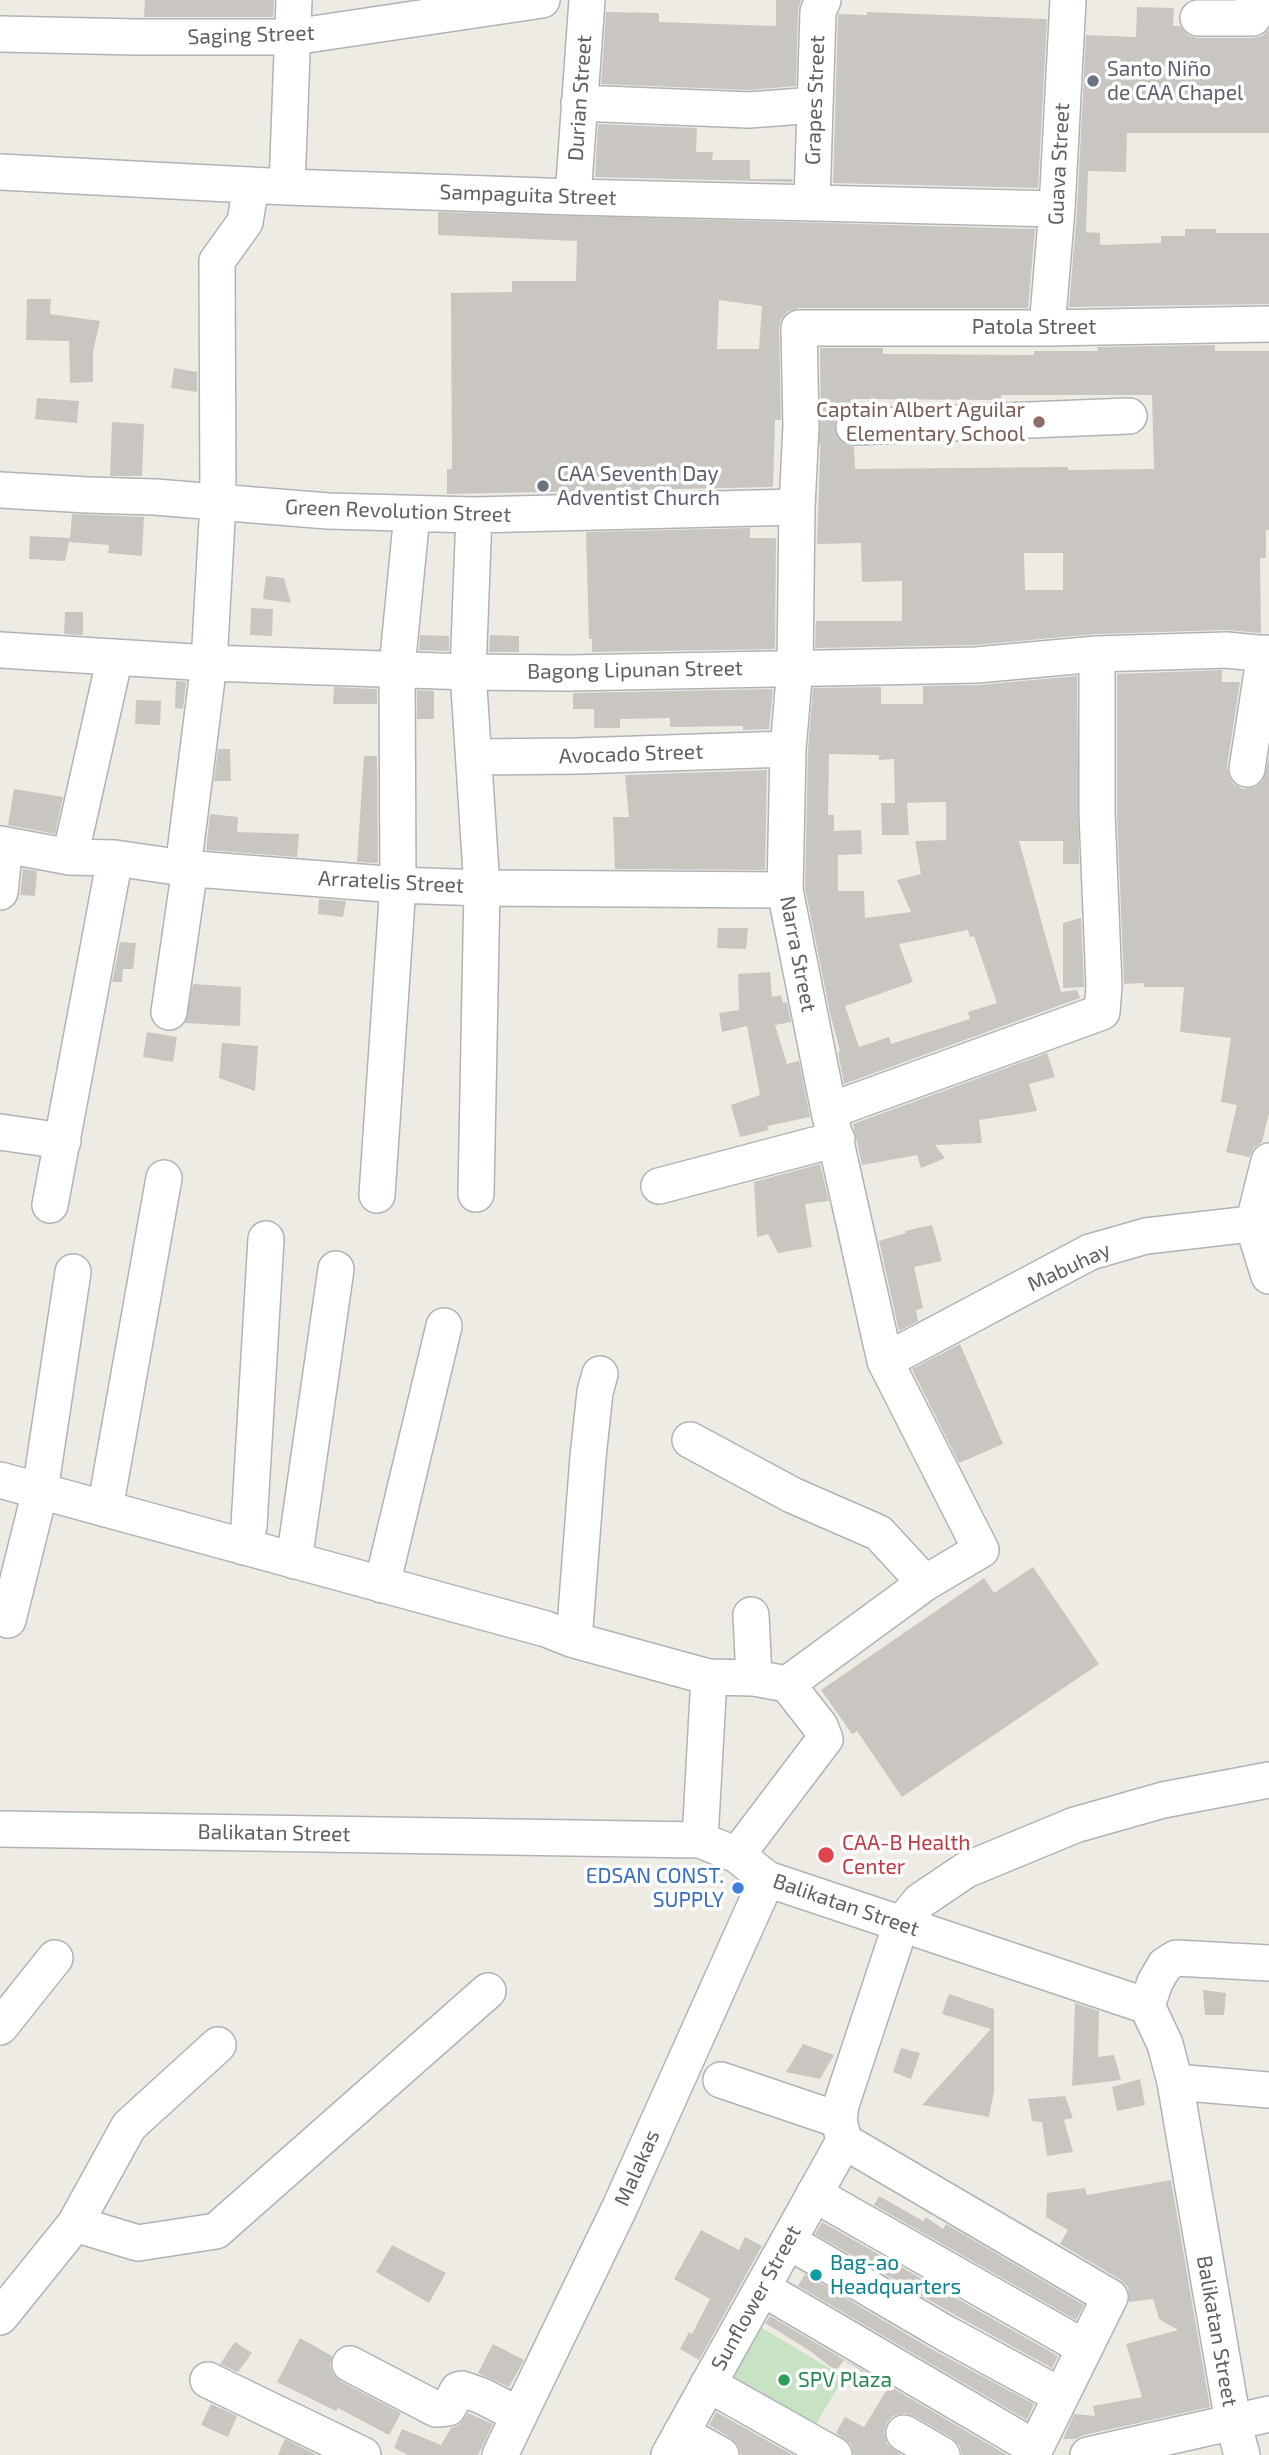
<!DOCTYPE html>
<meta charset="utf-8">
<style>
body{margin:0}
canvas{display:block;background:#eeebe5}
</style>
<canvas width="1269" height="2455"></canvas>
<script>
const context = document.querySelector('canvas').getContext('2d');
context.lineJoin = 'round';
function paint(path, color) {
  context.fillStyle = color;
  context.fill(path, 'evenodd');
}
function toPath(rows) {
  const path = new Path2D();
  for (const r of rows) {
    path.moveTo(r[0], r[1]);
    for (let i = 2; i < r.length; i += 2) path.lineTo(r[i], r[i + 1]);
  }
  return path;
}
function trace(path, color, width, dash) {
  context.strokeStyle = color;
  context.lineWidth = width;
  context.lineCap = dash ? 'butt' : 'round';
  context.setLineDash(dash || []);
  context.stroke(path);
}
function label(font, color, halo, rows, align = 'center') {
  context.font = font + ' "Exo 2",sans-serif';
  context.lineWidth = 7;
  context.setLineDash([]);
  context.textBaseline = 'middle';
  context.strokeStyle = halo;
  context.fillStyle = color;
  for (const [text, x, y, turn = 0] of rows) {
    context.save();
    context.translate(x, y);
    context.rotate((+turn || 0) * Math.PI / 180);
    context.textAlign = isNaN(turn) ? turn : align;
    if (halo) context.strokeText(text, 0, 0);
    context.fillText(text, 0, 0);
    context.restore();
  }
}
const green = toPath([
 [759,2326,844,2377,810,2434,724,2382]
]);
const building = toPath([
 [145,0,274,0,273,17,144,17],
 [776,0,801,0,798,11,796,86,749,90,601,84,606,12,659,13,659,22,776,26],
 [1137,7,1174,8,1173,26,1180,26,1187,35,1197,38,1253,38,1262,36,1269,30,1269,133,1127,133,1126,172,1088,171,1086,232,1100,233,1100,245,1161,243,1161,236,1185,236,1185,229,1216,229,1216,233,1269,233,1269,304,1069,307,1077,211,1086,35,1136,37],
 [867,12,1047,19,1038,188,833,183,838,16,839,14,867,15],
 [598,124,697,128,696,152,713,152,712,160,750,160,750,179,793,179,792,182,595,177],
 [438,212,1035,229,1028,308,799,308,788,311,781,319,779,328,781,420,775,420,773,487,447,494,447,469,452,469,451,293,512,292,512,281,576,281,577,241,438,235],
 [719,300,762,306,759,349,717,349],
 [27,299,51,299,50,314,100,321,93,352,93,382,70,383,69,341,26,340],
 [1215,345,1215,351,1269,351,1269,530,1266,530,1266,558,1260,558,1261,633,1225,630,1096,634,975,645,815,648,816,621,902,621,902,581,862,582,861,543,817,544,821,427,820,348,883,348,883,354,1034,355,1034,351,1098,351,1097,347],
 [1001,395,1152,395,1154,469,1068,470,1068,467,855,469,854,447,844,444,837,437,834,428,837,417,844,410,853,407,853,399,1001,400],
 [1024,553,1063,553,1063,590,1025,590],
 [174,368,197,372,197,392,171,388],
 [37,398,79,401,77,423,35,419],
 [112,422,144,424,142,476,110,476],
 [72,514,144,517,142,556,108,553,109,545,69,542,65,561,29,559,30,536,70,538],
 [750,528,750,538,776,538,775,649,592,652,592,639,589,639,586,532],
 [266,576,284,578,291,603,263,599],
 [251,608,273,609,272,636,250,635],
 [65,612,83,612,83,635,64,634],
 [420,635,449,636,449,651,419,650],
 [490,635,519,636,519,652,489,652],
 [1222,670,1222,682,1240,682,1227,766,1229,777,1234,784,1243,789,1255,787,1263,781,1269,758,1269,1113,1262,1142,1254,1148,1249,1157,1226,1152,1237,1105,1221,1102,1231,1038,1180,1032,1184,987,1144,987,1144,983,1124,984,1117,813,1117,674],
 [1077,676,1079,864,1063,864,1063,841,1019,841,1061,992,1077,990,1080,998,844,1084,838,1052,840,1051,830,1013,805,888,808,750,813,688,881,687,881,704,923,704,923,686,978,685],
 [829,754,879,755,879,760,894,759,895,803,946,802,946,840,915,841,921,874,897,880,911,912,865,918,864,891,838,891,838,855,862,854,861,830,834,831,834,815,828,815],
 [968,930,970,937,974,936,997,1003,968,1012,970,1019,891,1044,889,1037,859,1047,845,1006,913,982,899,944],
 [176,681,186,682,183,709,175,708],
 [334,687,377,689,377,704,333,704],
 [773,689,769,729,743,730,743,726,670,727,670,718,620,719,620,728,594,728,594,709,573,709,573,693],
 [417,690,434,691,434,719,417,719],
 [136,700,161,701,160,725,135,724],
 [218,749,230,749,231,781,214,781],
 [364,756,377,756,378,863,357,862],
 [767,770,765,870,615,869,613,817,629,817,625,775],
 [14,789,63,797,55,834,8,825],
 [881,803,907,803,909,835,882,835],
 [210,814,238,817,237,832,299,834,297,857,206,850],
 [23,869,37,871,35,896,20,895],
 [319,899,346,901,343,917,318,914],
 [1081,918,1084,987,1063,988,1063,923],
 [718,928,748,928,746,949,717,948],
 [120,942,136,943,133,969,123,969,122,982,112,982],
 [770,972,772,997,781,995,783,1003,787,1002,791,1022,775,1025,787,1064,799,1061,810,1117,767,1126,769,1130,740,1137,731,1105,760,1095,747,1026,722,1032,719,1013,739,1010,738,974],
 [193,984,241,987,240,1026,185,1023],
 [147,1032,177,1037,173,1062,143,1057],
 [222,1043,258,1046,255,1091,219,1078],
 [1047,1053,1055,1077,1029,1084,1037,1111,979,1120,982,1143,935,1145,945,1158,921,1168,917,1155,862,1165,853,1124],
 [820,1164,829,1201,805,1204,812,1247,778,1253,768,1234,757,1237,754,1182],
 [932,1225,942,1261,914,1267,923,1308,916,1310,918,1321,899,1331,879,1241,906,1233,905,1231],
 [960,1344,1003,1444,959,1463,912,1369],
 [1033,1567,1099,1664,902,1797,857,1731,852,1734,821,1690,984,1578,994,1593],
 [1203,1990,1226,1993,1224,2015,1205,2015],
 [949,1994,994,2009,994,2091,989,2117,922,2105,991,2029,942,2014],
 [1075,2003,1099,2011,1098,2057,1114,2055,1121,2080,1072,2086],
 [803,2044,834,2055,820,2079,786,2072],
 [901,2048,920,2053,911,2079,893,2072],
 [1140,2079,1145,2105,1117,2111,1112,2087],
 [1065,2096,1073,2118,1064,2120,1073,2152,1047,2156,1042,2122,1032,2121,1028,2099],
 [1171,2180,1210,2407,1084,2435,1076,2439,1063,2439,1074,2414,1095,2416,1093,2406,1142,2397,1126,2344,1178,2330,1159,2319,1153,2299,1129,2302,1128,2287,1121,2280,1060,2244,1068,2230,1046,2217,1047,2193,1085,2188,1087,2195],
 [879,2196,923,2221,926,2217,943,2229,946,2224,1084,2305,1076,2320,874,2205],
 [822,2222,1058,2356,1052,2368,955,2315,815,2234],
 [701,2230,739,2250,745,2237,762,2246,699,2360,680,2349,689,2332,692,2334,710,2299,674,2279],
 [392,2245,446,2273,429,2303,376,2272],
 [805,2274,935,2351,1034,2404,1027,2420,798,2286],
 [770,2316,1007,2455,962,2455,960,2446,952,2438,914,2416,905,2413,893,2416,887,2422,884,2432,887,2444,902,2455,854,2455,851,2444,836,2433,845,2417,864,2427,888,2388,844,2360,836,2371,810,2351,765,2323],
 [300,2338,332,2356,330,2366,333,2374,340,2381,401,2413,389,2435,338,2408,336,2411,277,2382],
 [235,2342,252,2353,238,2372,220,2364],
 [493,2344,524,2360,509,2387,478,2373],
 [211,2404,237,2416,228,2437,201,2425],
 [716,2412,793,2455,741,2455,738,2445,731,2438,709,2425],
 [468,2413,493,2424,478,2455,408,2455,394,2448,402,2429,441,2445,451,2428,459,2425],
 [285,2439,317,2455,278,2455]
]);
const minorTunnel = toPath([
 [813,427,854,427]
]);
const minor = toPath([
 [1198,18,1253,18,1253,0],
 [0,34,136,37,293,37,542,0],
 [579,103,749,110,815,105],
 [0,172,287,187,573,197,1057,209],
 [287,187,294,0],
 [573,197,587,0],
 [812,201,818,12,823,0],
 [1047,328,1057,209,1068,0],
 [854,427,1129,416],
 [0,490,88,495,155,497,328,511,474,515,797,507],
 [474,515,468,672,482,888,476,1194],
 [0,650,209,663,468,672,568,673,976,665,1097,654,1226,650,1269,654],
 [474,757,577,756,788,749],
 [1247,769,1265,653],
 [0,844,70,857,115,858,183,868,398,885,482,888,785,890],
 [70,857,115,657],
 [183,868,209,663,218,503,217,261,245,222,251,185],
 [0,892,5,845],
 [169,1012,190,868],
 [829,1111,1102,1012,1104,986,1097,813,1097,654],
 [0,1132,63,1141],
 [1269,1161,1253,1225,1269,1276],
 [659,1186,837,1139],
 [377,1195,398,885,397,668,412,514],
 [50,1205,115,858],
 [885,1361,1090,1252,1146,1236,1269,1222],
 [690,1440,792,1495,879,1533,925,1583],
 [0,1480,546,1629,574,1640,694,1673,709,1677,754,1678,787,1684,820,1726,825,1739,737,1855],
 [105,1509,164,1178],
 [244,1547,249,1526,266,1239],
 [294,1561,336,1269],
 [382,1585,444,1326],
 [751,1615,754,1678],
 [8,1620,40,1491,73,1272],
 [574,1640,588,1457,595,1392,600,1374],
 [787,1684,925,1583,981,1550,885,1361,829,1111,785,890,788,749,795,667,797,507,801,426,799,328,1047,328,1269,324],
 [0,1829,700,1840,737,1855,767,1879,1147,2006,1165,2044,1175,2082,1233,2422,1242,2455],
 [700,1840,709,1677],
 [1147,2006,1155,1982,1165,1965,1176,1958,1269,1963],
 [0,2027,55,1958],
 [721,2080,839,2120],
 [1175,2082,1269,2090],
 [814,2194,1085,2348],
 [75,2224,138,2243,216,2231,488,1991],
 [788,2241,945,2333,1061,2396],
 [762,2288,1035,2448],
 [0,2317,75,2224,129,2126,218,2045],
 [350,2364,436,2409,448,2408,458,2390,462,2389,482,2396,519,2415],
 [208,2380,363,2455],
 [708,2384,834,2455],
 [681,2433,721,2455],
 [904,2433,942,2455],
 [500,2455,620,2207,767,1879],
 [669,2455,844,2141],
 [1032,2455,1110,2297,844,2141,839,2120,841,2105,901,1924,920,1901,966,1870,1075,1825,1163,1800,1269,1780],
 [1088,2455,1269,2414]
]);
const markers = [
 [1093,81,7,"#6b7280"],
 [1039,422,7,"#8d6e63"],
 [543,486,7,"#6b7280"],
 [826,1855,9,"#e0444e"],
 [738,1888,7,"#3f7fe0"],
 [816,2275,7,"#0f9aa8"],
 [784,2380,7,"#2e9e5b"]
];
const streetNames = [
 ["Saging Street",251,35,-2],
 ["Durian Street",580,98,-86],
 ["Grapes Street",815,100,-88],
 ["Guava Street",1059,164,-87],
 ["Sampaguita Street",528,195,2],
 ["Patola Street",1034,327],
 ["Green Revolution Street",398,511,2],
 ["Bagong Lipunan Street",635,670,-1],
 ["Avocado Street",631,754,-2],
 ["Arratelis Street",391,882,3],
 ["Narra Street",798,954,79],
 ["Mabuhay",1069,1267,-25],
 ["Balikatan Street",274,1833,1],
 ["Balikatan Street",846,1905,19],
 ["Malakas",637,2168,-66],
 ["Sunflower Street",756,2298,-61],
 ["Balikatan Street",1217,2331,80]
];
const worshipNames = [
 ["Santo Niño",1107,69],
 ["de CAA Chapel",1107,93],
 ["CAA Seventh Day",557,474],
 ["Adventist Church",557,498]
];
const educationNames = [
 ["Captain Albert Aguilar",1025,410],
 ["Elementary School",1025,434]
];
const healthNames = [
 ["CAA-B Health",842,1843],
 ["Center",842,1867]
];
const shopNames = [
 ["EDSAN CONST.",724,1876],
 ["SUPPLY",724,1900]
];
const cultureNames = [
 ["Bag-ao",830,2263],
 ["Headquarters",830,2287]
];
const leisureNames = [
 ["SPV Plaza",798,2380]
];
paint(green, '#c7e3c4');
paint(building, '#c9c6c1');
trace(minorTunnel, '#cac8c5', 35, [35, 18]);
trace(minor, '#b0b3b6', 38);
trace(minor, '#fff', 35);
for (const [x, y, r, color] of markers) {
  const dot = new Path2D();
  dot.arc(x, y, r, 0, 2 * Math.PI);
  context.fillStyle = color;
  context.fill(dot);
  trace(dot, '#fff', 2.5);
}
label('21px', '#5d6164', '#fff', streetNames);
label('21px', '#5b616d', '#fff', worshipNames, 'left');
label('21px', '#785e54', '#fff', educationNames, 'right');
label('21px', '#be3a42', '#fff', healthNames, 'left');
label('21px', '#366cbe', '#fff', shopNames, 'right');
label('21px', '#0d838f', '#fff', cultureNames, 'left');
label('21px', '#27864d', '#fff', leisureNames, 'left');
</script>
